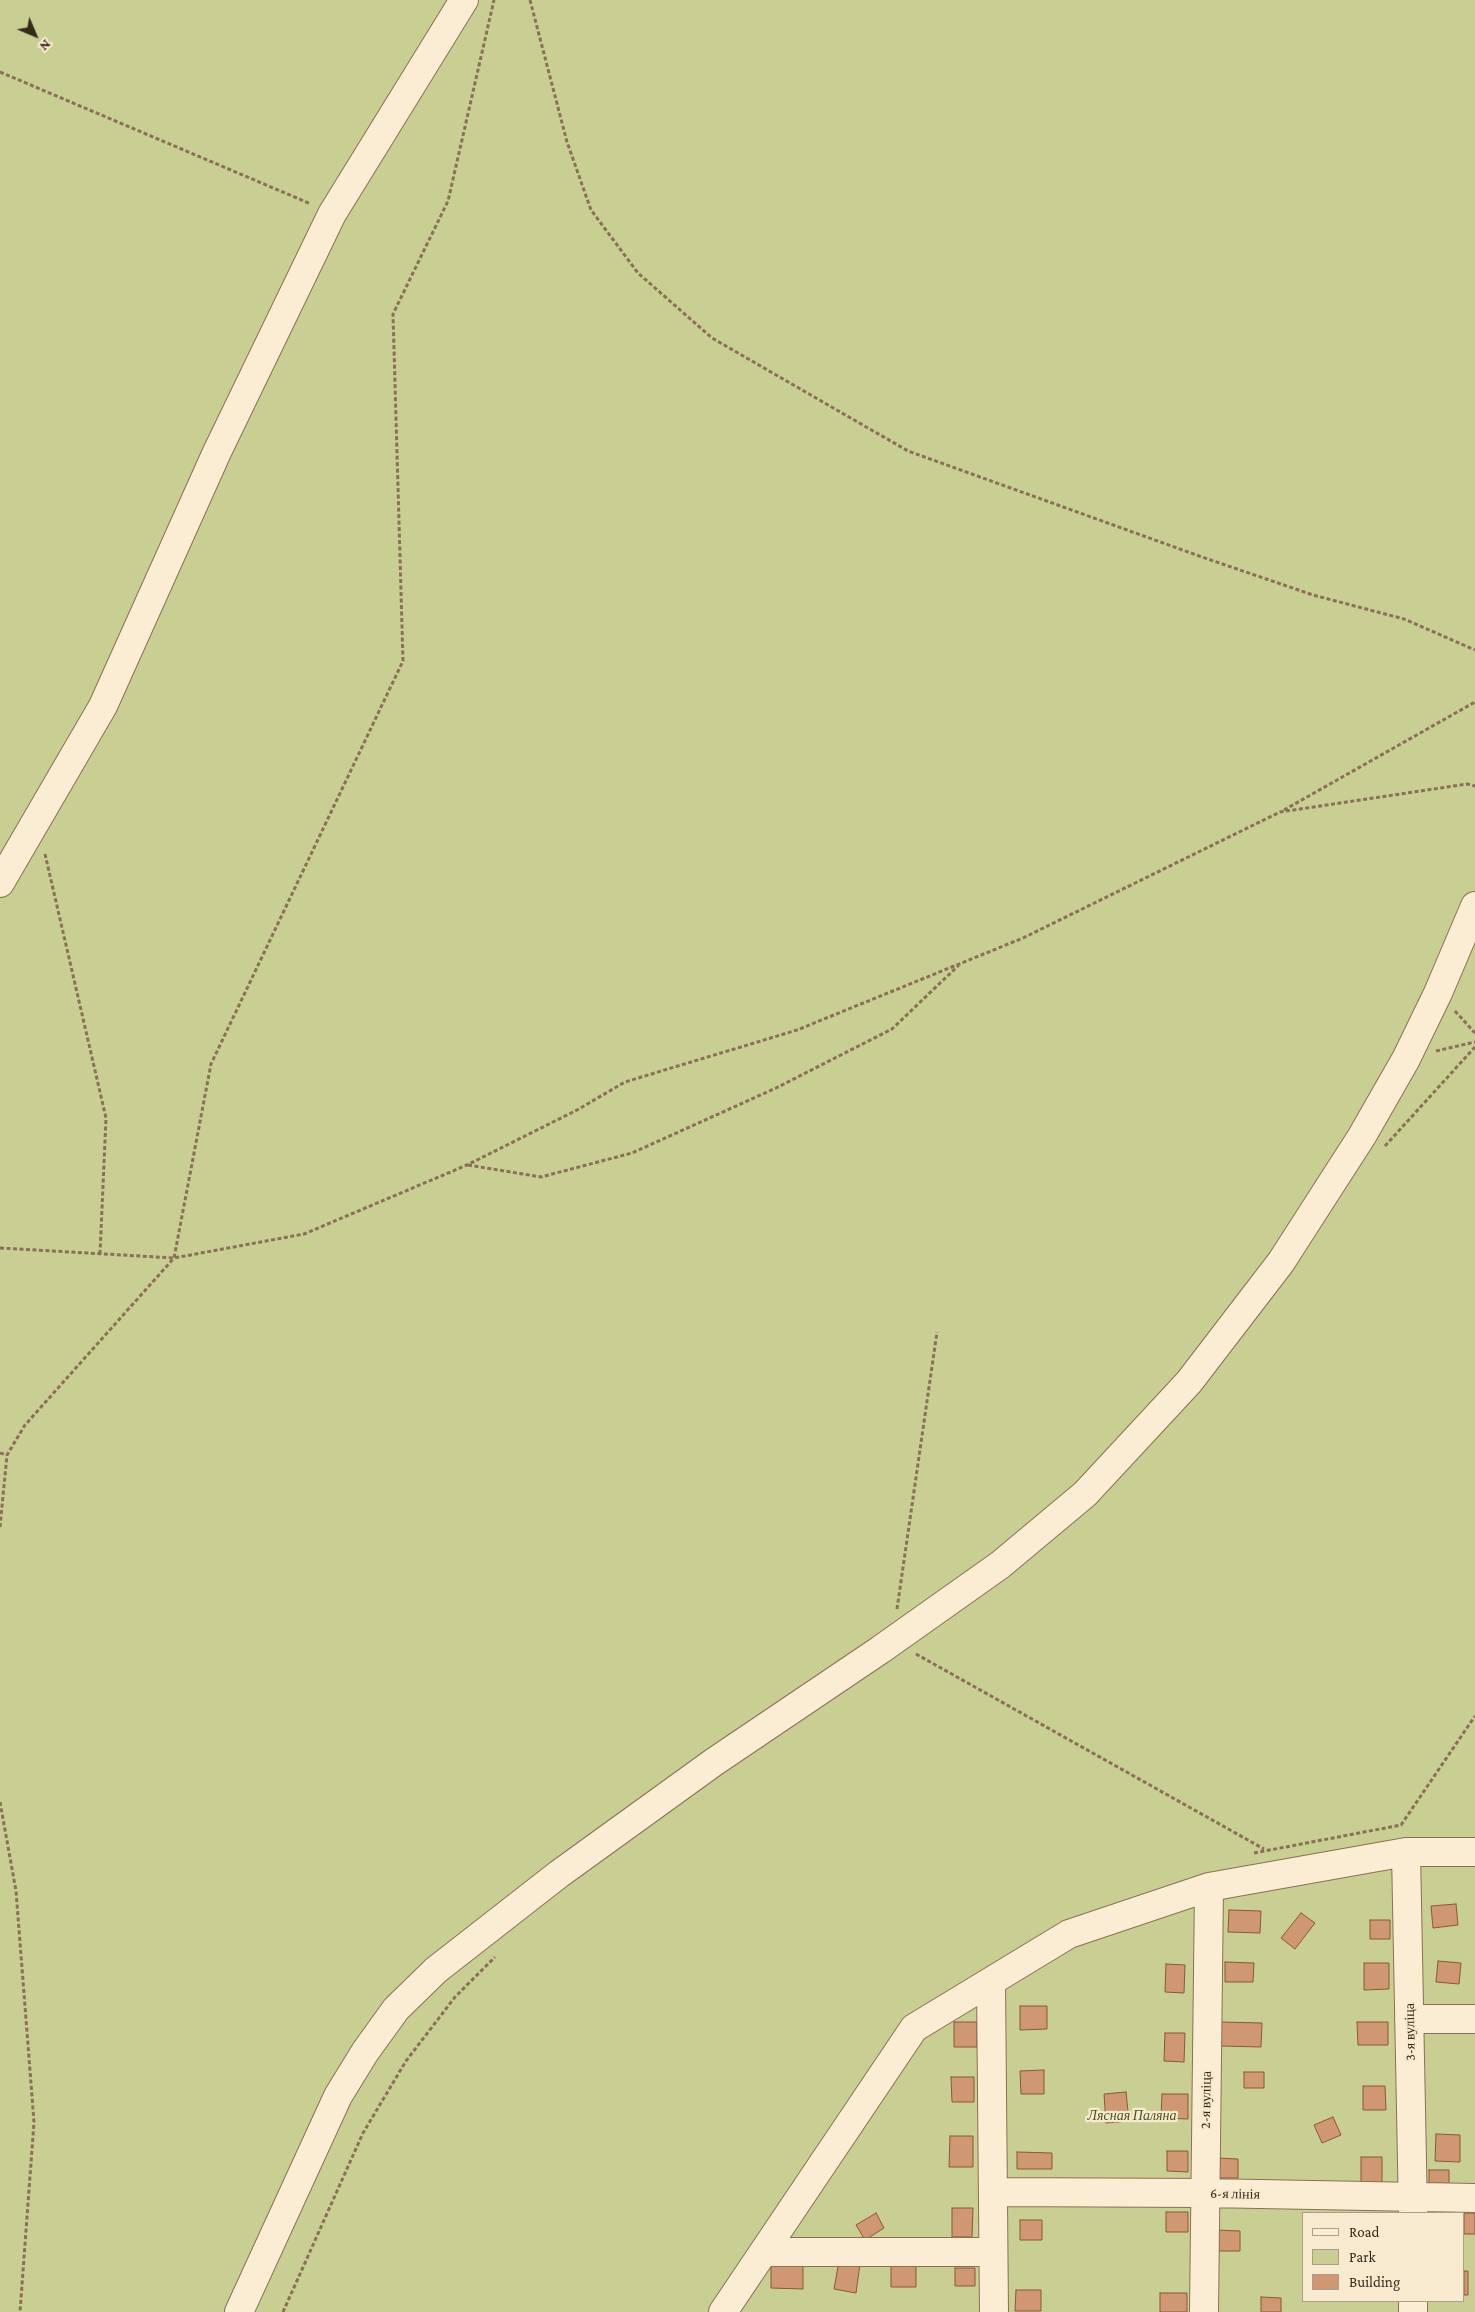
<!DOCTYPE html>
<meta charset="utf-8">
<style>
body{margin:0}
#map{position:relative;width:1475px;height:2312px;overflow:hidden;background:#f0e0bf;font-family:"Crimson Pro",serif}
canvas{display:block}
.legend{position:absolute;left:1302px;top:2212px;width:162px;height:90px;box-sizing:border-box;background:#f7eacf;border:1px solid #ab9d87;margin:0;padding:6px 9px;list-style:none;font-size:15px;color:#38291c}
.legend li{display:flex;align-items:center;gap:10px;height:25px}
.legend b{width:25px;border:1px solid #ab9d87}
.north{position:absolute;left:10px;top:10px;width:50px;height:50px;-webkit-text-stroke:4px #f7eacf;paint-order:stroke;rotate:135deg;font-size:14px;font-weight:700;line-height:20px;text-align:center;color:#38291c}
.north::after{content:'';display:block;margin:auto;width:18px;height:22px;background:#38291c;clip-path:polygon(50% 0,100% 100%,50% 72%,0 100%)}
</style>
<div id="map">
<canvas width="1475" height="2312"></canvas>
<ul class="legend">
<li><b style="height:6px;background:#faedd3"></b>Road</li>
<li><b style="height:14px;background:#c9ce93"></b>Park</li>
<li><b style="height:14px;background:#d09773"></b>Building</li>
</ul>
<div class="north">N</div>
</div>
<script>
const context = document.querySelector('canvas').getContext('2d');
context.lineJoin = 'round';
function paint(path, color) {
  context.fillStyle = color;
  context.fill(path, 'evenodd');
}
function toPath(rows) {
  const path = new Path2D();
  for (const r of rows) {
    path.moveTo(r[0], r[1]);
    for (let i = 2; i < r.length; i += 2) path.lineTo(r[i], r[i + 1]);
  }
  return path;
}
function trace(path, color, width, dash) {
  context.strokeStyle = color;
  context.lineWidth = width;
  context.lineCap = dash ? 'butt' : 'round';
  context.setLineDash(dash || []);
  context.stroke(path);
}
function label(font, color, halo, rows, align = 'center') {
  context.font = font + ' "Crimson Pro",serif';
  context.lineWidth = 4.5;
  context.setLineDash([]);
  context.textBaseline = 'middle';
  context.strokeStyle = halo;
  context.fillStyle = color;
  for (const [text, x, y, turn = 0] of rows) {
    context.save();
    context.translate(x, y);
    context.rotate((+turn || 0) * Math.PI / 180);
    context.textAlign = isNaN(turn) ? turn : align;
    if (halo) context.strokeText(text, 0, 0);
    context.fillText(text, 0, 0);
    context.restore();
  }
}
const green = toPath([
 [0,0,1475,0,1475,2312,0,2312],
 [1304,2213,1464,2213,1464,2301,1304,2301]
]);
const building = toPath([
 [1456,1904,1458,1925,1433,1928,1431,1906,1456,1904],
 [1229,1910,1261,1911,1260,1933,1228,1932,1229,1910],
 [1301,1913,1315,1923,1295,1949,1281,1938,1301,1913],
 [1370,1920,1390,1920,1390,1939,1370,1939,1370,1920],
 [1438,1961,1461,1963,1459,1984,1436,1982,1438,1961],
 [1225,1962,1254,1963,1253,1982,1225,1982,1225,1962],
 [1364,1963,1389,1963,1389,1989,1364,1990,1364,1963],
 [1166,1964,1185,1965,1184,1993,1165,1992,1166,1964],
 [1020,2006,1047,2006,1047,2029,1020,2030,1020,2006],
 [954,2022,977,2022,977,2047,954,2047,954,2022],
 [1221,2022,1262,2023,1261,2047,1221,2046,1221,2022],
 [1357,2022,1388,2022,1388,2045,1358,2045,1357,2022],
 [1165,2033,1185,2033,1184,2062,1164,2061,1165,2033],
 [1044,2070,1044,2094,1021,2094,1020,2071,1044,2070],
 [1244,2072,1264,2072,1264,2088,1244,2088,1244,2072],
 [951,2077,974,2077,974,2102,952,2102,951,2077],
 [1363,2086,1385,2086,1386,2110,1363,2110,1363,2086],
 [1126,2092,1129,2121,1106,2123,1104,2094,1126,2092],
 [1162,2094,1188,2094,1188,2119,1161,2118,1162,2094],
 [1333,2117,1341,2135,1322,2143,1314,2125,1333,2117],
 [1436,2134,1460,2135,1460,2162,1435,2161,1436,2134],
 [950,2136,973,2136,973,2167,949,2167,950,2136],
 [1167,2151,1188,2151,1188,2172,1167,2171,1167,2151],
 [1017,2152,1052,2153,1052,2169,1017,2169,1017,2152],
 [1361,2157,1382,2157,1382,2183,1361,2183,1361,2157],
 [1216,2158,1238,2159,1238,2178,1216,2178,1216,2158],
 [1429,2170,1449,2170,1449,2184,1429,2185,1429,2170],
 [952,2208,973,2208,972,2237,952,2237,952,2208],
 [1166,2212,1188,2212,1188,2232,1166,2232,1166,2212],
 [876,2213,884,2228,865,2240,856,2225,876,2213],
 [1464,2213,1475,2213,1475,2234,1464,2234,1464,2213],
 [1020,2220,1042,2220,1042,2240,1020,2240,1020,2220],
 [1215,2230,1240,2231,1240,2251,1215,2251,1215,2230],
 [839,2261,860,2264,856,2293,834,2289,839,2261],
 [891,2261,916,2261,916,2287,891,2287,891,2261],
 [771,2265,803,2265,803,2289,771,2288,771,2265],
 [955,2268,975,2268,975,2286,955,2286,955,2268],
 [1464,2271,1468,2271,1468,2295,1464,2295,1464,2271],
 [1016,2290,1041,2290,1041,2311,1015,2311,1016,2290],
 [1160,2293,1187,2293,1187,2312,1160,2312,1160,2293],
 [1261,2297,1281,2298,1281,2312,1261,2312,1261,2297]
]);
const path = toPath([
 [530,0,567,142,591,210,638,273,712,338,908,451,1202,557,1313,595,1404,619,1475,650],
 [0,72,311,204],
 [1284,810,1475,702],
 [45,854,106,1118,100,1254],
 [1455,1011,1475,1033],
 [1436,1051,1475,1042],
 [1385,1146,1475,1047],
 [468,1165,541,1177,632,1153,776,1088,892,1029,959,965],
 [0,1248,174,1258,304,1234,467,1165,577,1110,625,1082,797,1030,1023,938,1280,812,1467,784,1475,786],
 [0,1453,7,1455],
 [0,1527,7,1455,25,1425,174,1258,211,1064,403,661,393,314,448,201,494,0],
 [897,1609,937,1332],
 [916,1654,1264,1849],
 [0,1802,16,1891,34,2122,20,2312],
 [1254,1853,1401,1825,1475,1716],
 [283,2312,363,2133,406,2061,455,1997,495,1957]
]);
const minor = toPath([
 [0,883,103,706,217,452,332,214,464,0],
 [1406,1852,1413,2213],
 [991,1982,994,2312],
 [1409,2019,1475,2019],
 [994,2192,1205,2193,1475,2198],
 [764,2252,993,2252],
 [239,2312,338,2096,365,2052,396,2009,436,1970,559,1874,714,1762,880,1650,1000,1565,1085,1494,1189,1382,1281,1262,1362,1136,1406,1059,1438,993,1475,906],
 [723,2312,914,2028,1069,1934,1209,1887,1406,1852,1475,1852],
 [1204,2312,1209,1887],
 [1413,2312,1413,2301]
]);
const streetNames = [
 ["3-я вуліца",1410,2032,-91],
 ["2-я вуліца",1206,2100,-89],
 ["6-я лінія",1235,2194,1]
];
const parkNames = [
 ["Лясная Паляна",1132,2116]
];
paint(green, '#c9ce93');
paint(building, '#d09773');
trace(building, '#8a583b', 1);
trace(minor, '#8a7057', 30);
trace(path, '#8a7057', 3, [4, 2.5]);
trace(minor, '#faedd3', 28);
label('14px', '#38291c', '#f7eacf', streetNames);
label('italic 14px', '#4a5621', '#f7eacf', parkNames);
</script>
